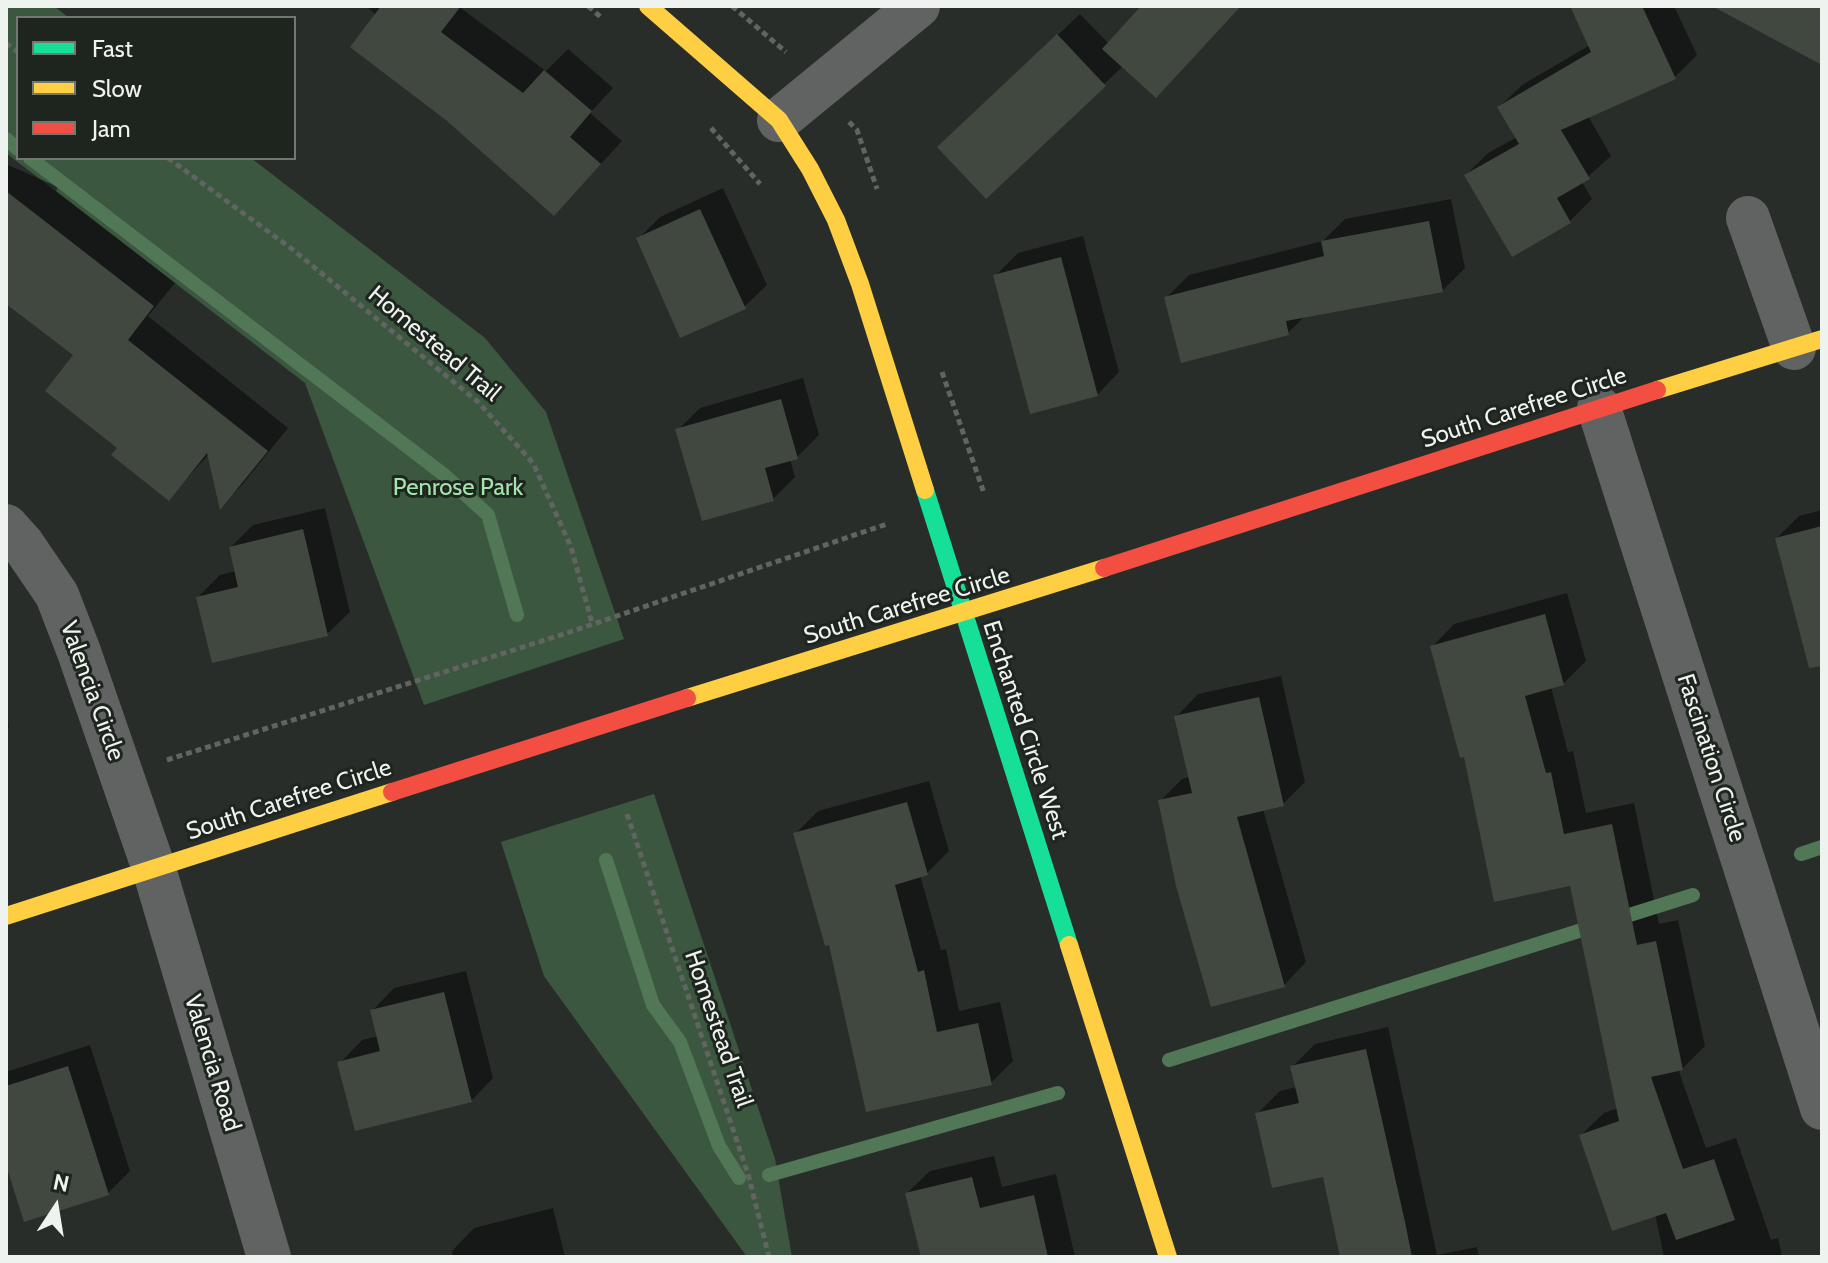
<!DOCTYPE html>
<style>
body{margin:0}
#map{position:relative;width:1828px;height:1263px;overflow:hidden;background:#292d2a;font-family:Cabin,sans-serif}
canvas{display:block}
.frame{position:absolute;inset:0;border:8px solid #eff3ef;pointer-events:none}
.legend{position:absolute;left:16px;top:16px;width:280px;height:144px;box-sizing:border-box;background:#1e251f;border:2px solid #727772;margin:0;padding:10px 14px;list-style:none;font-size:24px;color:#eff3ef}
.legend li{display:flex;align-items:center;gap:16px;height:40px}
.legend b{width:40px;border:2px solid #727772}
.north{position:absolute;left:16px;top:1167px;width:80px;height:80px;-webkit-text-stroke:6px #1e251f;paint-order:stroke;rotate:12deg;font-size:22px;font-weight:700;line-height:32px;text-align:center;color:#eff3ef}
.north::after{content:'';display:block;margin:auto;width:28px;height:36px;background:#eff3ef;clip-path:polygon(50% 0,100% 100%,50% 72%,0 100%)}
</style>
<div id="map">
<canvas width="1828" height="1263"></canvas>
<div class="frame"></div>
<ul class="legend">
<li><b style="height:10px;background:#16e098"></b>Fast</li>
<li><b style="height:10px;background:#ffcf43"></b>Slow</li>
<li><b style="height:10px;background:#f24e42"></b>Jam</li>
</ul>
<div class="north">N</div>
</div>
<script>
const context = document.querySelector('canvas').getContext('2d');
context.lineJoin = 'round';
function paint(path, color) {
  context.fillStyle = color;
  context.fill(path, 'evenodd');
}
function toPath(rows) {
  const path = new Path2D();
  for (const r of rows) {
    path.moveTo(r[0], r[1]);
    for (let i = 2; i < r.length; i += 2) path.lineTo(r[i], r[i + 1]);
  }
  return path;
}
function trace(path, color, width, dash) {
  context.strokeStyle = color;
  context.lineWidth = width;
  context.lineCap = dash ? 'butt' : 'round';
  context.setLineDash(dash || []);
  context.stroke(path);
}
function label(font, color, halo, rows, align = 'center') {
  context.font = font + ' Cabin,sans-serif';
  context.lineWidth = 6;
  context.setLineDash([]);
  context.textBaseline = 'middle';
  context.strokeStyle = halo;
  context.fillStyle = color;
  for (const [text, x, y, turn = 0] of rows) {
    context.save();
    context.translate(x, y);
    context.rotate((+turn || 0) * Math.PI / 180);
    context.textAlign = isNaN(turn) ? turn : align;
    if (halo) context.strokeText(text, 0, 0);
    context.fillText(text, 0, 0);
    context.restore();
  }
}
const green = toPath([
 [6,6,54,6,69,18,18,18,18,158,251,158,485,338,546,412,624,639,424,705,305,383,6,153],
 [654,794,775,1159,792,1257,747,1257,544,976,501,842]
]);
const shadow = toPath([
 [366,6,464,6,462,9,546,71,568,49,613,88,590,113,622,141,576,191],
 [1144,6,1240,6,1123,66,986,197,962,125,1080,14,1109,44],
 [1581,6,1674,6,1697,55,1675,77,1588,116,1611,156,1582,182,1592,199,1570,221,1512,254,1466,175,1488,153,1517,137,1499,107,1522,85,1590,45],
 [6,164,58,187,56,191,175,283,148,316,288,428,242,485,221,506,210,453,169,498,120,448,76,355,7,302,6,305],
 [723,188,767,285,744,307,638,239,660,217],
 [1451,199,1465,268,1442,291,1305,316,1288,333,1166,298,1189,275,1323,241,1345,219],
 [1083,236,1119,372,1097,395,996,275,1018,253],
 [803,378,819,435,797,457,790,459,795,477,773,499,678,430,700,408],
 [325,508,350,612,327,634,198,597,220,575,236,571,231,547,253,525],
 [1822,510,1822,605,1777,538,1799,516],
 [1567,593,1586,661,1563,684,1551,687,1568,752,1573,751,1586,813,1634,803,1659,924,1678,920,1705,1046,1682,1069,1678,1069,1706,1148,1736,1138,1771,1240,1778,1238,1782,1257,1664,1257,1655,1214,1581,1135,1604,1113,1618,1108,1571,884,1465,754,1432,647,1454,624],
 [1281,676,1305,782,1283,804,1263,809,1306,962,1284,985,1160,801,1182,779,1190,777,1176,717,1198,694],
 [6,709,9,727,6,731],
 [929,781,949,851,927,873,920,875,941,950,946,949,959,1011,1000,1002,1013,1061,991,1083,831,942,795,834,818,811],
 [466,971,493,1078,471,1101,340,1063,362,1040,379,1036,372,1011,394,988],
 [1388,1027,1437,1255,1477,1247,1479,1257,1332,1257,1342,1255,1325,1174,1257,1114,1280,1091,1297,1087,1293,1066,1315,1044],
 [90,1045,130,1171,108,1193,6,1159,6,1072],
 [994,1156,1002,1187,1056,1174,1075,1257,923,1257,907,1193,930,1171],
 [553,1208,565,1257,453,1257,452,1251,474,1228]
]);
const stream = toPath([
 [6,139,18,149],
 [30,158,443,474,488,515,517,615],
 [1801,854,1822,847],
 [606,860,653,1005,680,1042,719,1146,739,1178],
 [1169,1060,1693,895],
 [769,1175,1058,1093]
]);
const building = toPath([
 [381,6,461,6,441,32,523,93,544,70,592,111,570,137,601,164,554,216,447,121,350,47],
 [1141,6,1241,6,1156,98,1102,49],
 [1570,6,1642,6,1676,79,1561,130,1590,179,1557,198,1571,223,1512,257,1464,175,1519,144,1497,107,1591,52],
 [1712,6,1822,6,1822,65],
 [1057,34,1106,86,986,199,937,147],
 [6,191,154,306,128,340,268,451,220,510,207,453,169,501,111,455,117,448,45,391,73,355,6,304],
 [700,209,746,309,680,338,636,238],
 [1429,221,1443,292,1286,321,1289,335,1181,363,1164,297,1324,256,1321,241],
 [1061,257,1098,396,1030,414,993,275],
 [781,399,798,459,765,468,774,501,702,521,675,429],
 [1822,526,1822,666,1809,668,1775,538],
 [303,529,328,636,212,663,196,597,238,587,229,547],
 [1545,614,1564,685,1525,696,1546,773,1551,772,1564,834,1612,824,1637,945,1656,941,1683,1070,1651,1077,1683,1169,1714,1159,1735,1220,1676,1240,1666,1213,1612,1231,1579,1135,1619,1121,1570,886,1494,902,1464,757,1460,758,1430,646],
 [1259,697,1284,806,1237,817,1285,987,1211,1007,1176,886,1158,800,1192,793,1174,716],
 [907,802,928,875,895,885,918,972,924,970,937,1032,978,1023,992,1085,866,1112,829,945,825,946,793,833],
 [444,992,472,1102,355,1131,337,1062,380,1051,370,1010],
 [1366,1049,1405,1222,1412,1257,1340,1257,1323,1177,1272,1188,1255,1113,1299,1103,1290,1066],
 [68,1066,109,1195,24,1222,6,1165,6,1086],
 [972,1177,980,1208,1034,1195,1048,1257,921,1257,905,1193]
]);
const path = toPath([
 [588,6,603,19],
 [732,6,786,52],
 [6,43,18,52],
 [849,122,857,130,877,189],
 [711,128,760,184],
 [168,158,292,249,478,402,533,463,571,547,592,623],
 [942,372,984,493],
 [167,760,564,634,887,524],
 [627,814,748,1174,769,1257]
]);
const street = toPath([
 [779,120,918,6],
 [1748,218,1794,348],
 [1599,408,1822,1108],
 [6,526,23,545,57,595,79,652,154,869,269,1257]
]);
const fast = toPath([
 [925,490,1069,945]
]);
const slow = toPath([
 [648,6,779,120,810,169,836,220,860,284,925,490],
 [1657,390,1822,339],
 [687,698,1104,568],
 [6,916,392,792],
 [1069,945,1168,1257]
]);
const jam = toPath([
 [1104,568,1657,390],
 [392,792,687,698]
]);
const streetNames = [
 ["Homestead Trail",434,344,40],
 ["South Carefree Circle",1524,408,-18],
 ["South Carefree Circle",907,606,-17],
 ["Valencia Circle",92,691,70],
 ["Enchanted Circle West",1025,730,72],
 ["Fascination Circle",1711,758,72],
 ["South Carefree Circle",289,800,-18],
 ["Homestead Trail",718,1029,71],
 ["Valencia Road",212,1063,73]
];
const parkNames = [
 ["Penrose Park",458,488]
];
paint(green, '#3b573f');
paint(shadow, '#0007');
trace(stream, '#517757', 14);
paint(building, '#404840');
trace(path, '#616461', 5, [6, 4]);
trace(street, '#606361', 44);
trace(fast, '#16e098', 18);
trace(slow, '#ffcf43', 18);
trace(jam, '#f24e42', 18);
label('24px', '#eff3ef', '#1e251f', streetNames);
label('24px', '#a4e4ac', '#1e251f', parkNames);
</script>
